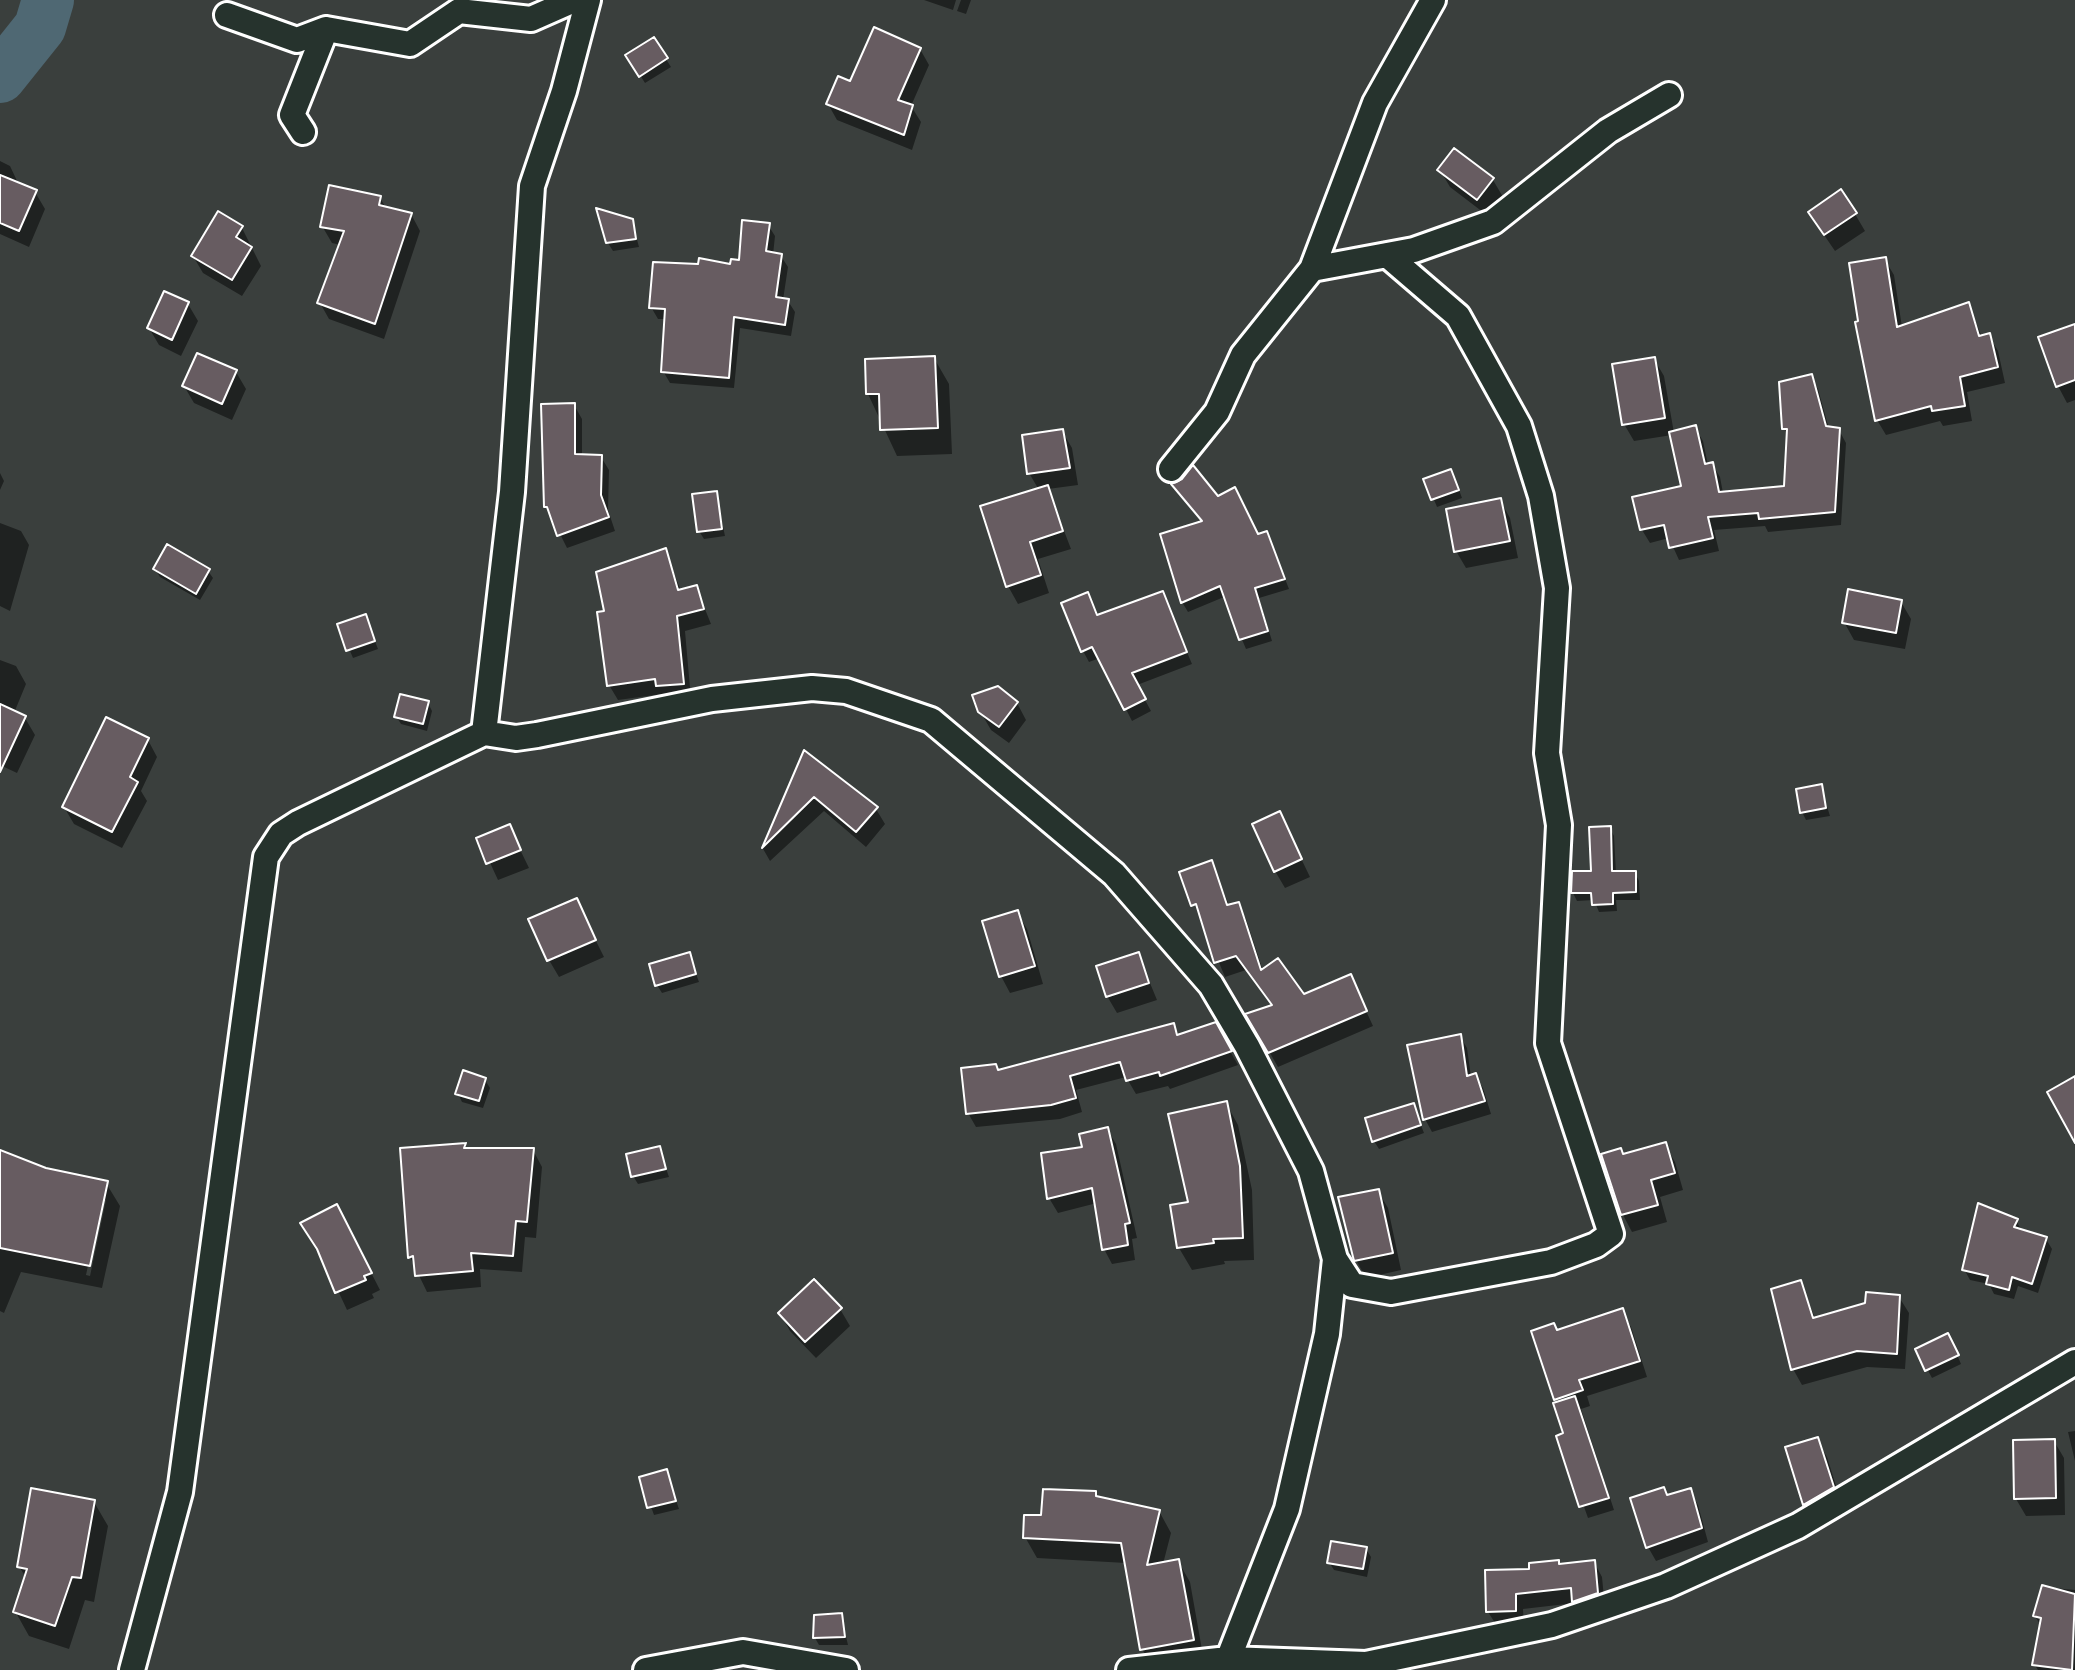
<!DOCTYPE html>
<style>
body{margin:0}
canvas{display:block;background:#3a3f3d}
</style>
<canvas width="2075" height="1670"></canvas>
<script>
const context = document.querySelector('canvas').getContext('2d');
context.lineJoin = 'round';
function paint(path, color) {
  context.fillStyle = color;
  context.fill(path, 'evenodd');
}
function toPath(rows) {
  const path = new Path2D();
  for (const r of rows) {
    path.moveTo(r[0], r[1]);
    for (let i = 2; i < r.length; i += 2) path.lineTo(r[i], r[i + 1]);
  }
  return path;
}
function trace(path, color, width, dash) {
  context.strokeStyle = color;
  context.lineWidth = width;
  context.lineCap = dash ? 'butt' : 'round';
  context.setLineDash(dash || []);
  context.stroke(path);
}
const shadow = toPath([
 [924,0,956,0,953,10],
 [961,0,971,0,966,14,957,11],
 [654,40,671,67,645,83,628,56],
 [920,49,929,65,911,106,921,122,912,150,837,120,828,104,851,83],
 [1455,151,1493,180,1503,197,1488,216,1450,187,1440,170],
 [0,161,10,166,19,185,35,192,45,209,29,247,0,234],
 [380,198,386,208,411,214,420,231,384,339,329,319,320,303,341,245,332,243,322,226],
 [1855,214,1865,231,1835,251,1820,229],
 [632,221,639,247,613,251,608,243],
 [768,225,775,236,773,255,781,256,788,267,783,300,788,301,795,312,791,336,740,328,734,388,670,383,663,371,666,319,658,319,651,307,741,262],
 [242,228,261,266,242,296,203,273,193,256],
 [1885,260,1894,275,1902,327,1968,304,1982,337,1989,336,1998,351,2005,383,1967,392,1972,421,1943,426,1940,421,1886,435,1877,420,1860,323],
 [188,304,198,321,181,356,159,345,149,328],
 [2075,326,2075,400,2067,403,2058,386],
 [934,358,949,384,952,454,897,456,868,394],
 [1654,359,1664,376,1674,433,1695,428,1703,441,1708,465,1712,464,1720,477,1723,493,1786,488,1789,436,1784,429,1811,376,1818,389,1829,429,1839,430,1846,443,1841,525,1768,532,1765,526,1714,530,1719,551,1679,560,1669,538,1650,543,1642,530,1635,499,1684,488,1672,435,1634,441,1624,424],
 [236,372,246,389,232,420,194,403,184,386],
 [574,405,582,419,582,456,601,457,609,470,608,510,615,531,567,548,546,506],
 [1062,431,1072,448,1078,485,1048,489,1071,549,1038,559,1049,593,1018,604,1008,586,982,507,1039,490,1029,473],
 [0,473,4,481,0,490],
 [1455,479,1462,498,1437,507,1426,480],
 [716,493,725,536,704,539,699,531],
 [1180,494,1217,498,1258,537,1267,533,1289,589,1259,598,1272,641,1246,649,1224,597,1188,612,1182,602,1203,523],
 [1500,500,1510,518,1518,558,1466,568,1456,551],
 [0,523,21,531,29,545,10,611,0,606],
 [665,550,681,591,696,587,711,624,685,631,691,699,666,701,662,694,618,700,609,685,607,613],
 [155,569,208,571,213,578,200,600,160,577],
 [1162,593,1192,664,1137,685,1151,711,1132,721,1100,658,1089,662,1083,651,1093,606,1098,617],
 [1901,602,1911,619,1905,649,1854,640,1844,622],
 [365,616,378,649,353,658,339,625],
 [0,660,16,666,26,684,14,713,25,718,35,735,17,773,0,765],
 [428,703,432,711,427,731,401,724,396,716],
 [1017,703,1026,720,1009,743,991,730,980,711],
 [148,740,157,757,141,791,147,801,122,848,74,824,64,807],
 [805,753,876,809,885,824,866,847,824,811,770,861,762,847],
 [1821,787,1830,816,1806,820,1802,812],
 [1279,813,1310,877,1285,888,1275,871],
 [509,827,529,868,498,880,479,839],
 [1610,828,1614,836,1616,873,1635,873,1639,881,1640,900,1616,900,1617,911,1599,912,1594,900,1577,901,1573,893,1593,873],
 [1211,863,1230,907,1238,904,1246,919,1263,971,1304,996,1350,976,1373,1026,1278,1067,1248,1015,1273,1007,1246,970,1225,977,1182,873],
 [576,901,604,957,559,977,549,960],
 [1017,912,1027,929,1043,984,1010,993,1001,976],
 [1138,954,1157,1000,1117,1013,1107,996],
 [689,955,699,982,662,993,657,985],
 [1173,1025,1180,1037,1215,1025,1238,1065,1170,1089,1168,1086,1136,1094,1126,1077,1076,1090,1082,1112,1060,1119,976,1127,968,1113,998,1072],
 [1460,1036,1467,1048,1471,1077,1475,1075,1483,1088,1491,1114,1432,1132,1425,1119],
 [485,1080,490,1088,483,1108,462,1102,458,1094],
 [1226,1103,1238,1125,1252,1190,1254,1260,1224,1261,1225,1264,1192,1270,1179,1248,1173,1207,1190,1204],
 [1413,1105,1424,1133,1379,1149,1374,1141],
 [1107,1129,1116,1144,1137,1238,1132,1239,1135,1260,1112,1264,1104,1249,1097,1203,1058,1213,1049,1198,1084,1149],
 [465,1145,468,1150,533,1150,542,1167,536,1238,525,1237,522,1272,480,1269,481,1287,427,1292,410,1257],
 [1665,1145,1675,1162,1683,1190,1660,1197,1667,1222,1632,1232,1623,1215,1603,1156,1623,1156],
 [659,1148,669,1177,638,1184,633,1176],
 [0,1152,45,1170,106,1183,120,1206,102,1288,21,1272,4,1313,0,1311],
 [102,1200,106,1200,90,1276,86,1275],
 [1378,1191,1388,1208,1401,1270,1366,1278,1356,1260],
 [2016,1221,2023,1232,2046,1239,2052,1249,2038,1293,2018,1286,2014,1299,1994,1294,1989,1284,1970,1280,1964,1269],
 [346,1224,380,1290,372,1294,374,1298,347,1310,320,1252],
 [1800,1282,1816,1320,1899,1297,1909,1313,1905,1369,1867,1367,1802,1385,1793,1369],
 [840,1309,850,1326,816,1358,790,1331,780,1313],
 [1622,1311,1631,1327,1647,1377,1587,1396,1590,1406,1581,1409,1614,1510,1588,1518,1559,1437,1566,1435,1556,1399,1558,1332],
 [1952,1343,1961,1364,1932,1378,1917,1350],
 [2075,1431,2075,1461,2068,1432],
 [1817,1440,1827,1457,1842,1505,1815,1521,1805,1504,1788,1449],
 [2054,1441,2064,1458,2065,1515,2026,1516,2016,1499],
 [666,1472,679,1509,654,1515,641,1479],
 [1690,1490,1698,1505,1708,1542,1656,1561,1648,1547,1668,1497],
 [1095,1493,1098,1498,1159,1511,1171,1533,1163,1564,1178,1561,1190,1582,1204,1661,1154,1670,1142,1649,1126,1563,1037,1558,1025,1537],
 [94,1502,108,1526,94,1602,85,1600,69,1649,29,1636,15,1611,26,1578,19,1566],
 [1366,1549,1371,1557,1367,1577,1334,1570,1329,1562],
 [1594,1562,1602,1577,1605,1608,1582,1616,1575,1603,1523,1609,1524,1626,1497,1626,1488,1612,1531,1571,1531,1565],
 [2043,1587,2075,1590,2075,1670,2038,1670,2034,1664,2041,1626,2035,1616],
 [841,1615,848,1645,819,1645,815,1638]
]);
const river = toPath([
 [0,77,40,27,48,0]
]);
const building = toPath([
 [874,27,921,48,898,100,913,105,904,135,826,104,838,76,850,81,874,27],
 [654,37,668,58,639,77,625,55,654,37],
 [1454,148,1494,178,1477,200,1437,170,1454,148],
 [0,175,37,190,19,231,0,223,0,175],
 [329,185,381,196,379,205,412,213,375,324,317,303,344,231,320,227,329,185],
 [1841,189,1857,213,1824,235,1808,212,1841,189],
 [596,208,633,219,636,239,606,243,596,208],
 [218,211,243,226,236,237,252,247,232,280,191,256,218,211],
 [742,220,770,223,766,251,782,254,776,297,789,299,785,325,734,317,729,378,661,372,665,309,649,308,653,262,698,264,699,258,730,264,731,259,739,260,742,220],
 [1886,257,1897,327,1969,302,1979,336,1990,333,1998,367,1960,377,1965,406,1932,411,1931,406,1875,421,1855,322,1858,321,1849,263,1886,257],
 [164,291,189,302,172,340,147,328,164,291],
 [2075,324,2075,380,2056,387,2038,337,2075,324],
 [197,353,237,370,222,404,182,386,197,353],
 [935,356,938,428,880,430,879,394,866,394,865,359,935,356],
 [1655,357,1665,418,1622,425,1612,364,1655,357],
 [1812,374,1826,426,1840,428,1835,512,1759,519,1758,513,1708,517,1713,538,1669,548,1664,525,1640,530,1632,497,1681,486,1669,432,1696,425,1705,464,1713,462,1719,492,1784,486,1787,429,1782,429,1779,382,1812,374],
 [575,403,575,454,602,455,601,495,609,517,557,536,547,507,544,507,541,404,575,403],
 [1063,429,1070,468,1027,474,1022,435,1063,429],
 [1193,465,1218,496,1235,487,1258,534,1267,531,1285,579,1255,588,1268,631,1239,640,1220,586,1181,603,1160,534,1202,521,1171,484,1182,479,1193,465],
 [1451,469,1459,490,1431,500,1423,479,1451,469],
 [1048,485,1063,531,1030,542,1041,575,1006,587,980,506,1048,485],
 [717,491,722,529,697,532,692,494,717,491],
 [1501,498,1510,541,1454,552,1446,509,1501,498],
 [167,544,210,569,196,594,153,569,167,544],
 [666,548,678,590,697,585,704,609,677,616,684,684,656,686,655,679,607,686,597,612,604,611,596,572,666,548],
 [1848,589,1902,600,1896,633,1842,623,1848,589],
 [1163,591,1187,652,1132,673,1146,699,1124,710,1092,647,1081,652,1061,603,1088,592,1097,615,1163,591],
 [366,614,375,641,346,651,337,624,366,614],
 [998,686,1018,702,999,727,978,712,972,695,998,686],
 [400,694,429,701,423,724,394,717,400,694],
 [0,704,26,716,0,772,0,704],
 [106,717,149,738,130,777,138,782,112,832,62,807,106,717],
 [804,750,878,807,856,832,814,797,762,848,804,750],
 [1822,784,1826,808,1800,813,1796,789,1822,784],
 [1280,811,1302,859,1274,872,1252,824,1280,811],
 [510,824,521,850,486,864,476,838,510,824],
 [1611,826,1612,871,1636,871,1636,892,1613,893,1613,904,1592,905,1591,893,1571,893,1572,871,1591,871,1589,827,1611,826],
 [1212,860,1227,905,1239,902,1261,970,1278,958,1304,994,1351,974,1367,1011,1268,1053,1245,1014,1272,1005,1236,956,1214,963,1196,904,1191,906,1179,872,1212,860],
 [577,898,596,940,547,961,528,919,577,898],
 [1018,910,1035,966,999,977,982,921,1018,910],
 [690,952,696,974,655,986,649,964,690,952],
 [1139,952,1149,983,1106,997,1096,966,1139,952],
 [1216,1022,1232,1051,1160,1076,1159,1072,1126,1081,1120,1062,1070,1076,1076,1098,1051,1105,966,1114,961,1068,996,1064,998,1070,1174,1023,1177,1035,1216,1022],
 [1461,1034,1467,1076,1476,1073,1485,1101,1423,1120,1407,1045,1461,1034],
 [463,1070,486,1078,479,1101,455,1094,463,1070],
 [2075,1076,2075,1143,2047,1092,2075,1076],
 [1227,1101,1240,1166,1243,1238,1213,1239,1214,1243,1177,1248,1170,1205,1188,1202,1168,1114,1227,1101],
 [1414,1103,1421,1125,1372,1142,1365,1118,1414,1103],
 [1108,1127,1130,1223,1125,1224,1128,1245,1102,1250,1092,1188,1047,1199,1041,1153,1082,1147,1079,1134,1108,1127],
 [1666,1142,1675,1173,1651,1180,1658,1205,1621,1215,1601,1154,1621,1148,1623,1154,1666,1142],
 [466,1143,464,1148,534,1148,527,1222,516,1221,513,1256,471,1253,473,1271,415,1276,413,1256,408,1258,400,1148,466,1143],
 [660,1146,666,1169,631,1177,626,1154,660,1146],
 [0,1150,46,1168,108,1181,90,1266,0,1248,0,1150],
 [1379,1189,1393,1253,1354,1261,1338,1197,1379,1189],
 [1978,1203,2018,1219,2014,1227,2047,1237,2032,1284,2012,1277,2009,1290,1986,1284,1988,1276,1962,1270,1978,1203],
 [337,1204,372,1273,364,1276,366,1280,335,1293,317,1249,300,1223,337,1204],
 [814,1279,842,1308,805,1342,778,1313,814,1279],
 [1801,1280,1813,1318,1865,1303,1866,1292,1900,1295,1897,1354,1857,1351,1791,1370,1771,1289,1801,1280],
 [1623,1308,1640,1361,1579,1380,1583,1390,1554,1400,1531,1331,1554,1323,1557,1330,1623,1308],
 [1948,1333,1959,1355,1925,1371,1915,1349,1948,1333],
 [1575,1396,1609,1498,1579,1507,1556,1436,1563,1433,1553,1403,1575,1396],
 [1818,1437,1834,1487,1803,1505,1785,1447,1818,1437],
 [2055,1439,2056,1498,2014,1499,2013,1440,2055,1439],
 [667,1469,676,1501,647,1508,639,1477,667,1469],
 [1664,1487,1667,1495,1691,1488,1702,1528,1646,1548,1630,1498,1664,1487],
 [31,1488,95,1500,81,1578,72,1577,55,1626,13,1612,27,1569,17,1567,31,1488],
 [1043,1489,1096,1491,1096,1496,1160,1510,1147,1565,1179,1559,1194,1640,1140,1650,1121,1543,1023,1538,1024,1515,1041,1515,1043,1489],
 [1331,1541,1367,1547,1363,1569,1327,1563,1331,1541],
 [1559,1560,1559,1564,1595,1560,1598,1593,1572,1602,1571,1588,1516,1594,1516,1611,1486,1612,1485,1570,1529,1569,1529,1563,1559,1560],
 [2042,1585,2075,1594,2072,1670,2032,1665,2041,1618,2033,1616,2042,1585],
 [842,1613,845,1637,813,1638,814,1615,842,1613]
]);
const minor = toPath([
 [227,15,297,40,326,29],
 [303,132,292,115,326,29,410,44,459,11,531,19,574,0],
 [1312,269,1414,250,1493,222,1608,131,1669,95],
 [1171,469,1217,412,1243,355,1312,269,1375,103,1433,0],
 [484,733,516,738,537,735,712,699,812,688,846,691,931,720,1114,874,1211,985,1247,1046,1311,1171,1335,1259,1327,1334,1287,1509,1224,1670],
 [1335,1259,1352,1285,1391,1292,1551,1262,1596,1245,1611,1234,1548,1043,1559,825,1547,753,1557,588,1541,496,1519,426,1458,316,1387,255],
 [132,1670,180,1492,266,857,281,834,298,823,484,733,512,492,532,186,564,91,588,0],
 [646,1670,743,1652,846,1670],
 [1129,1670,1228,1659,1366,1664,1552,1625,1666,1586,1798,1526,2075,1362]
]);
paint(shadow, '#0007');
trace(river, '#4f6873', 52);
paint(building, '#675c61');
trace(building, '#fff', 2);
trace(minor, '#fff', 30);
trace(minor, '#26332d', 24);
</script>
